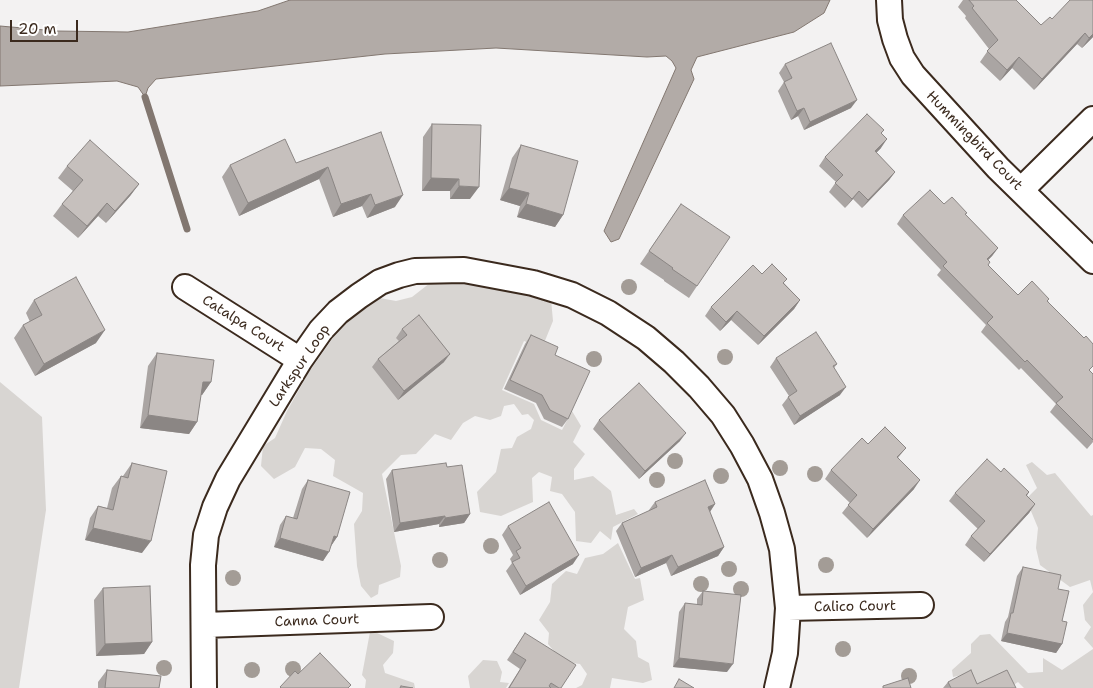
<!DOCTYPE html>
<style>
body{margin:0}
#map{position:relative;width:1093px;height:688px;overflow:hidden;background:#f3f2f2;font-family:"Shantell Sans",sans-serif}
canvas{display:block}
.scale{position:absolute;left:10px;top:20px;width:68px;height:22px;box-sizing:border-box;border:2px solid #3b2a1e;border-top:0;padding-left:6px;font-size:15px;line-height:18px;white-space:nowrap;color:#3b2a1e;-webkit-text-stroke:4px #fff;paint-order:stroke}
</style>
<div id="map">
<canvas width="1093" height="688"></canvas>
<div class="scale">20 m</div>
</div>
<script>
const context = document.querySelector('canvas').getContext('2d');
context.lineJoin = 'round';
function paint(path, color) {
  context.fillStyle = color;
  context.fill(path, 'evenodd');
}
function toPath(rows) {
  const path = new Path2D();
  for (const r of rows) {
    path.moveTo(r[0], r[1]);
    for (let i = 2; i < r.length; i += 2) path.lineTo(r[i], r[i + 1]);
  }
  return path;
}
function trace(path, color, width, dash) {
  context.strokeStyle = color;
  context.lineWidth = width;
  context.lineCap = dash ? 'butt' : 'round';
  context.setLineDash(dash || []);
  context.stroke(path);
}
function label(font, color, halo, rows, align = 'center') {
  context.font = font + ' "Shantell Sans",sans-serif';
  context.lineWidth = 4.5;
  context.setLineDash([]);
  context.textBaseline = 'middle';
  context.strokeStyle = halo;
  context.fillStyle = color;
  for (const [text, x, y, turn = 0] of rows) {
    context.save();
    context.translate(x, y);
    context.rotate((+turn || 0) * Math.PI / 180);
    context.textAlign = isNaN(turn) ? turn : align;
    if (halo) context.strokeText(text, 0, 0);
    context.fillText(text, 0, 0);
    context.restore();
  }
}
const green = toPath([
 [497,281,551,299,553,321,542,348,524,341,502,390,534,404,541,420,562,430,572,411,581,426,573,442,585,454,574,469,574,480,593,476,611,491,616,515,634,509,638,514,613,527,611,540,600,531,591,543,576,541,575,512,562,494,550,491,552,477,539,472,532,478,533,502,501,516,480,512,477,492,496,472,501,449,512,448,517,437,531,429,534,420,528,414,522,415,514,404,504,406,501,416,490,420,475,416,463,423,451,440,435,434,416,454,401,455,382,474,401,566,400,577,379,585,378,594,371,598,361,586,357,566,354,524,362,511,363,493,333,476,335,460,321,449,305,448,295,467,274,479,261,466,263,446,275,438,287,411,309,372,342,325,380,298,396,301,412,297,430,283],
 [0,382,42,417,46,510,19,688,0,688],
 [1032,462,1047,475,1055,473,1091,516,1093,515,1093,648,1084,638,1091,627,1085,620,1083,605,1093,592,1090,580,1070,587,1040,565,1036,548,1038,528,1026,499,1037,488,1026,465],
 [618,543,635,579,640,578,644,600,628,607,624,629,636,641,638,657,649,663,652,680,643,683,612,678,610,688,576,688,582,685,587,674,580,664,563,662,548,644,549,633,539,620,550,602,552,584,566,571,577,574,585,558,603,554],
 [370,632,375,632,394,641,393,653,383,665,385,673,414,683,415,688,365,688,366,680,362,675],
 [990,634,1028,673,1043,672,1043,658,1062,670,1093,649,1093,688,1024,688,1018,682,1009,688,974,686,963,675,953,677,952,670,971,653,971,644,980,635],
 [483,660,497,661,502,672,500,682,509,683,506,688,470,688,468,676]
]);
const water = toPath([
 [290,0,830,0,824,13,794,32,697,57,691,70,694,79,619,239,611,242,604,231,676,68,672,61,666,56,647,57,496,48,385,54,156,79,148,88,145,97,138,87,117,81,0,86,0,26,56,31,128,32,258,11,290,0]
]);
const stream = toPath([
 [145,97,187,229]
]);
const minor = toPath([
 [889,0,890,20,895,39,902,58,913,75,998,168,1093,261],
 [1021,190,1093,119],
 [185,287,300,360],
 [788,608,921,605],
 [204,625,431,617],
 [204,688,203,565,206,535,215,507,228,479,300,360,321,330,338,312,359,296,380,282,399,275,415,271,464,270,533,283,572,295,608,313,646,338,674,362,699,387,723,415,742,445,760,479,772,513,782,549,788,608,785,653,777,688]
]);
const trees = [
 [629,287],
 [725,357],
 [594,359],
 [675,461],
 [780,468],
 [815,474],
 [721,476],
 [657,480],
 [491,546],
 [440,560],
 [826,565],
 [729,569],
 [233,578],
 [701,584],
 [741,589],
 [843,649],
 [164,668],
 [293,669],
 [252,670],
 [909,676]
];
const wall = toPath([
 [963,0,1016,0,1041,25,1052,19,1093,0,1093,37,1082,48,1077,44,1034,90,1012,68,1000,81,980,62,989,49,965,18,966,16,958,7],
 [785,64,851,108,804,130,798,116,791,120,778,91,784,82,779,73],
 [432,124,470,199,450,199,450,191,422,191,423,137],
 [884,130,881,134,881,148,876,153,895,172,889,180,862,208,853,199,845,208,829,192,836,182,819,166,825,157],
 [381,132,395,207,367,218,362,206,333,217,319,179,239,216,222,177,230,165,296,163],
 [521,145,563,215,555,227,517,217,520,206,500,200,512,158],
 [67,166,139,184,130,196,106,223,98,216,78,238,53,216,62,204,73,191,58,178],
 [681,204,697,286,689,298,664,281,664,280,640,264],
 [944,204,965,214,998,248,992,256,988,260,988,265,1018,295,1048,301,1090,371,1093,442,1087,449,1050,412,1056,404,1021,368,1019,370,981,332,986,325,937,275,941,270,897,224,903,215],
 [762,274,784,283,800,300,794,309,758,345,731,320,720,331,705,316,711,307],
 [34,300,96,343,35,376,14,338,23,325,30,322,26,313],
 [402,329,444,362,398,400,372,367,378,359,399,341,396,338],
 [531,335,555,355,568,419,562,427,544,419,536,403,504,389,525,344],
 [157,353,211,382,202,395,201,395,197,422,189,434,140,428,148,366],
 [776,358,837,364,834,368,840,395,794,425,782,405,789,396,770,367],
 [599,420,680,441,639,479,593,429],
 [868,444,906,448,898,458,914,489,867,538,842,513,850,503,825,479,831,470],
 [132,463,142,553,85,540,90,518,98,506,107,508,112,488,121,476,123,476],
 [447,467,470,514,464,523,439,527,439,524,394,532,386,479,392,470],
 [1001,472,1029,492,1027,496,1035,504,1029,513,984,562,965,545,971,536,978,529,949,501,955,493],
 [308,480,337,537,331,546,323,561,274,547,280,525,286,516,293,518,302,489],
 [655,502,715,504,710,512,724,547,718,556,671,576,666,563,635,577,616,531,622,523,649,511,649,510],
 [508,526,573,564,520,595,506,571,512,563,510,559,513,555,502,535],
 [1023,567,1058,589,1062,621,1062,644,1056,653,1001,641,1005,622,1008,617,1017,576],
 [103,588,152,642,144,654,96,656,94,600],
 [703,591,727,672,673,667,679,612,685,603,697,605,697,599],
 [525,633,561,688,508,688,520,669,507,660],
 [107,670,159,688,98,688,98,682],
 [948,682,977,684,1016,688,943,688]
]);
const shadedWall = toPath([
 [1085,33,1077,44,1034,90,1042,79],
 [1093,34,1093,37,1082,48,1089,38],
 [1019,57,1012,68,1000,81,1007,70],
 [857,100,851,108,804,130,810,122],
 [804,108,798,116,791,120,797,111],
 [887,139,881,148,869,160,875,151],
 [328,167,319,179,239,216,248,203],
 [895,172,889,180,862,208,868,200],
 [431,178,459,179,450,191,422,191],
 [139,184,130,196,106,223,115,211],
 [459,186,479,187,470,199,450,199],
 [509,188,529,193,520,206,500,200],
 [859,191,853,199,845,208,852,199],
 [371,194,362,206,333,217,341,204],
 [403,195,395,207,367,218,375,205],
 [107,203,98,216,78,238,87,226],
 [526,204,563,215,555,227,517,217],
 [998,248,992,256,981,267,987,259],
 [800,300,794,309,758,345,764,336],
 [737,311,731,320,720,331,726,322],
 [105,330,96,343,35,376,44,364],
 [450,354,444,362,398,400,404,391],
 [203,382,211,382,202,395,194,394],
 [846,387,840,395,794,425,800,416],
 [148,415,197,422,189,434,140,428],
 [686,433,680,441,639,479,645,471],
 [920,480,914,489,867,538,873,529],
 [715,504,709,513,708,507],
 [1035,504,1029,513,984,562,990,554],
 [470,514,464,523,439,527,445,518],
 [445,516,439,524,394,532,400,523],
 [93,528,151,541,142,553,85,540],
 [334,536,337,537,331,546],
 [280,538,329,552,323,561,274,547],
 [724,547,718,556,671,576,678,567],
 [579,555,573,564,520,595,526,586],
 [672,555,666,563,635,577,641,568],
 [1007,633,1062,644,1056,653,1001,641],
 [152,642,144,654,96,656,105,644],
 [679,658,733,664,727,672,673,667]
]);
const building = toPath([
 [969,0,1016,0,1041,25,1050,17,1052,19,1070,0,1093,0,1093,34,1089,38,1085,33,1042,79,1019,57,1007,70,987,51,998,40,972,8,974,6,969,0],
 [831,43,857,100,810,122,804,108,797,111,784,82,792,78,785,64,831,43],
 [867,114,884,130,881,133,887,139,875,151,895,172,868,200,859,191,852,199,835,183,843,175,825,157,867,114],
 [432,124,481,125,479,187,459,186,459,179,431,178,432,124],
 [381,132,403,195,375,205,371,194,341,204,328,167,248,203,230,165,285,139,296,163,381,132],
 [90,140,139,184,115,211,107,203,87,226,62,204,83,180,67,166,90,140],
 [521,145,578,161,563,215,526,204,529,193,509,188,521,145],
 [930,190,944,204,952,197,967,213,965,214,998,248,987,259,990,262,988,265,1018,295,1032,281,1049,299,1047,301,1084,338,1086,336,1093,344,1093,366,1089,370,1093,374,1093,440,1056,403,1063,397,1027,360,1025,362,987,323,993,317,943,266,947,262,903,215,930,190],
 [681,204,730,237,697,286,672,269,673,268,649,251,681,204],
 [772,264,787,279,783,283,800,300,764,336,737,311,726,322,711,307,753,265,762,274,772,264],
 [76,277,105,330,44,364,23,325,42,315,34,300,76,277],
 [419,315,450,354,404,391,378,359,407,335,402,329,419,315],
 [816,332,837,364,833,366,846,387,800,416,788,397,797,391,776,358,816,332],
 [531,335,558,347,555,355,590,371,568,419,550,410,542,395,510,380,531,335],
 [157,353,214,360,211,382,203,382,197,422,148,415,157,353],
 [639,383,686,433,645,471,599,420,639,383],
 [885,427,906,448,897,457,920,480,873,529,848,505,857,495,831,470,862,438,868,444,885,427],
 [987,459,1001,472,1004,468,1029,492,1026,495,1035,504,990,554,971,536,985,521,955,493,987,459],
 [132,463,167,471,151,541,93,528,98,506,113,510,121,476,128,478,132,463],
 [446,463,447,467,462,465,470,514,445,518,445,516,400,523,392,470,446,463],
 [308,480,350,492,337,537,334,536,329,552,280,538,286,516,297,519,308,480],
 [705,480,715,504,708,507,724,547,678,567,672,555,641,568,622,523,657,507,655,502,705,480],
 [549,502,579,555,526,586,512,562,520,558,516,551,521,548,508,526,549,502],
 [1023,567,1061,575,1058,589,1069,591,1062,621,1067,622,1062,644,1007,633,1011,613,1013,613,1023,567],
 [150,586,152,642,105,644,103,588,150,586],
 [703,591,741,595,733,664,679,658,685,603,702,605,703,591],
 [525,633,576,665,561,688,559,688,551,683,549,686,551,688,509,688,526,660,513,652,525,633],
 [320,653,351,685,348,688,281,688,280,687,295,671,298,674,320,653],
 [107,670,161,676,159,688,105,688,107,670],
 [971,670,977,684,1007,670,1016,688,951,688,948,682,971,670],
 [908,678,911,688,883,688,883,686,908,678],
 [679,679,694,688,674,688,679,679],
 [401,686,413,688,400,688,401,686]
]);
const streetNames = [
 ["Hummingbird Court",974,141,46],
 ["Catalpa Court",243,324,32],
 ["Larkspur Loop",300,366,-56],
 ["Calico Court",855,607,-1],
 ["Canna Court",317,621,-2]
];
paint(green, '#d8d5d2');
paint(water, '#b2aba7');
trace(water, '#827770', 1);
trace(stream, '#827770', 7);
trace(minor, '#3b2a1e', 28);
trace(minor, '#fff', 24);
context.fillStyle = '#a39c96';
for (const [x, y] of trees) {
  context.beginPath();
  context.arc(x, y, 8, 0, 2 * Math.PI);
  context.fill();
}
paint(wall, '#aaa5a3');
paint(shadedWall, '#8b8684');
paint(building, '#c6c0bd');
trace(building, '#8b8684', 1);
label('14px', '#3b2a1e', '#fff', streetNames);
</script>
